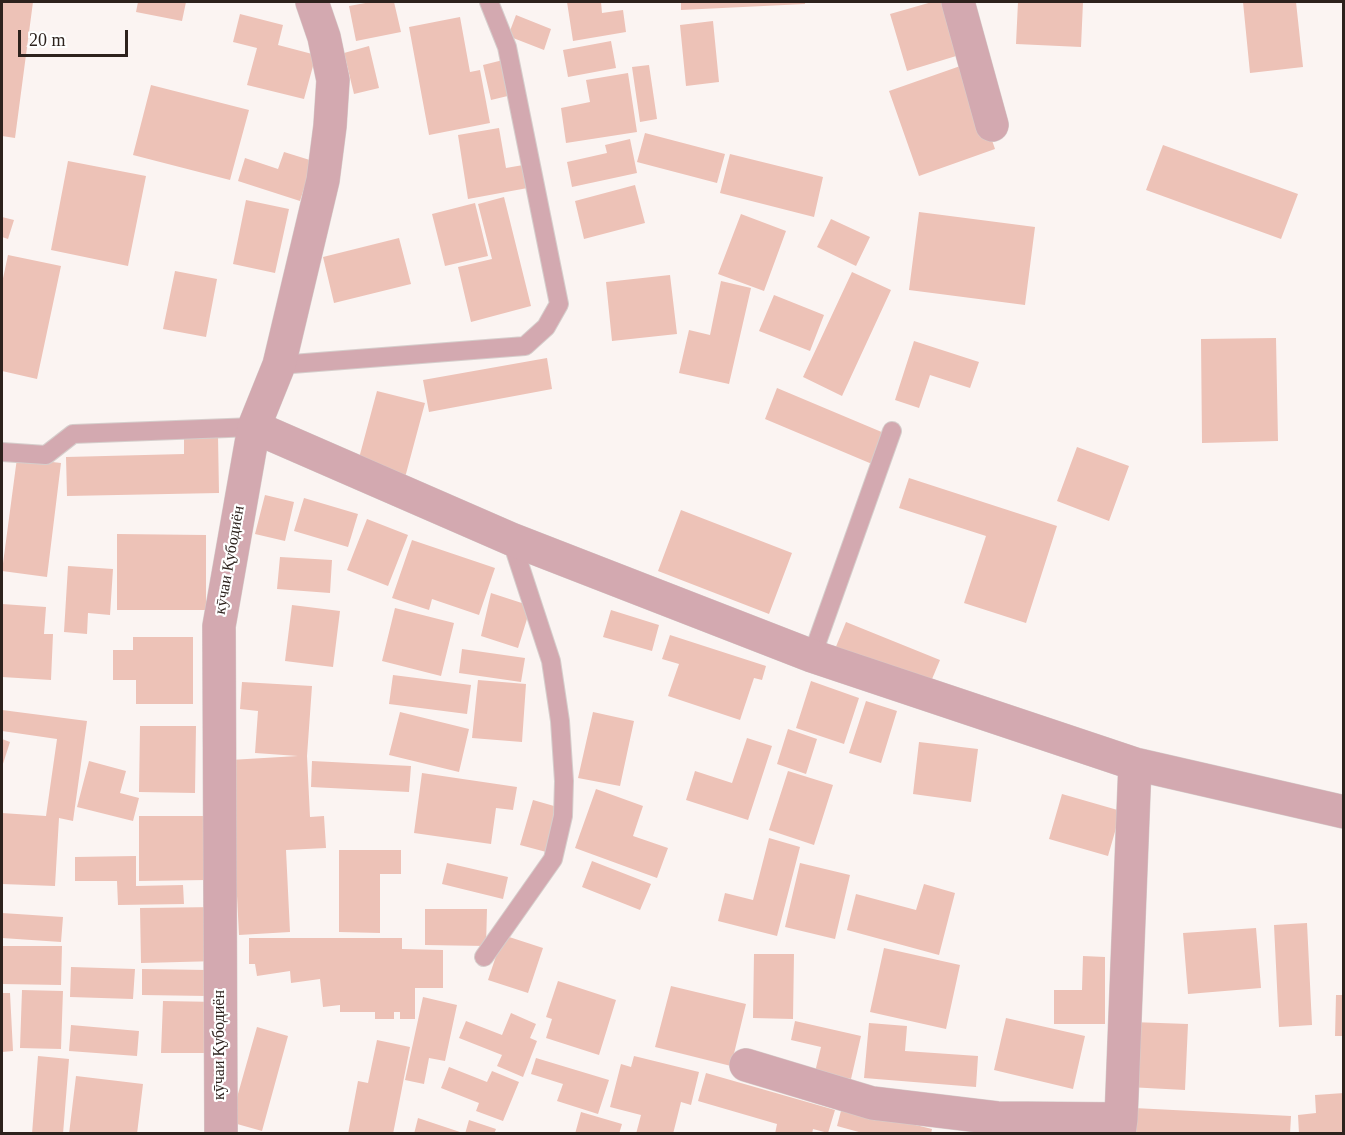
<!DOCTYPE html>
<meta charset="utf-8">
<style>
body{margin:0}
#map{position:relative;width:1345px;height:1135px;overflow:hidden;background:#fbf4f2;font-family:"Times New Roman",serif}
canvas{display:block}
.frame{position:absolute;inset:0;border:3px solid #2d221d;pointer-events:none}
.scale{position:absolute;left:18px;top:30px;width:110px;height:27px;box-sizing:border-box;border:3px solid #2d221d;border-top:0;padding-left:8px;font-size:18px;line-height:21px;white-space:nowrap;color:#2d221d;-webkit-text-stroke:4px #fff;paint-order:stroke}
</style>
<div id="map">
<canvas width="1345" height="1135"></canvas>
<div class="frame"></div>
<div class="scale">20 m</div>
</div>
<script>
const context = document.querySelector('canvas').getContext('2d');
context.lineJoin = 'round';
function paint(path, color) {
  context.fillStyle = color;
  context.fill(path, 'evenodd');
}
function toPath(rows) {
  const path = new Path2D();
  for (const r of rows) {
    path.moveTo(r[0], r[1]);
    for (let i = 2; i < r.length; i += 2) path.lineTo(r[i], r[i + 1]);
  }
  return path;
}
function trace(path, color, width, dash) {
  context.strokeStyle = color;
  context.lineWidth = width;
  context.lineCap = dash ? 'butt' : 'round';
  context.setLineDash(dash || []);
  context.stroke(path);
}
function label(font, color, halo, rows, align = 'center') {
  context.font = font + ' "Times New Roman",serif';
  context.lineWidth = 4.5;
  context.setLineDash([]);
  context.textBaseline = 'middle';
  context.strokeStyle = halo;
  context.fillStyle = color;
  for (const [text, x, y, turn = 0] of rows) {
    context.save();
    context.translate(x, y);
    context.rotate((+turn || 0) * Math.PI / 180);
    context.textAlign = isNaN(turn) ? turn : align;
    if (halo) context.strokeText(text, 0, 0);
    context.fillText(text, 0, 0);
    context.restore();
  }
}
const building = toPath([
 [2,2,33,2,15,138,2,136],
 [138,2,186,2,182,21,136,12],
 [371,2,394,2,401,32,356,41,349,6],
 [567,2,601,2,602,13,623,10,626,32,573,41],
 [681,2,805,2,805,4,681,10],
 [932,2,951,2,966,53,907,71,890,14],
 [1018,2,1083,2,1081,47,1016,44],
 [1243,2,1296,2,1303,67,1250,73],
 [240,14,283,25,278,45,316,55,304,99,247,85,257,48,233,42],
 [516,15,551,29,544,50,508,36],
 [460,17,470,72,480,70,490,123,429,135,409,27],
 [713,21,719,82,686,86,680,25],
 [611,41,616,68,568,77,563,50],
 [369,46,379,88,354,94,344,53],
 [507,59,516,94,491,100,483,65],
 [966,64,995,149,919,176,889,91],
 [649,65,657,119,640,122,632,67],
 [628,73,637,132,566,143,561,108,590,102,586,80],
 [151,85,249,110,230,180,133,155],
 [499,128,506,168,529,164,533,187,468,199,458,135],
 [645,133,725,154,717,183,637,162],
 [630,139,637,173,572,187,567,162,607,153,605,145],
 [1163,145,1298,194,1281,239,1146,190],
 [284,152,313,161,300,201,238,181,245,158,278,169],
 [730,154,823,177,814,217,720,193],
 [68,161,146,176,128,266,51,250],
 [635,185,645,223,584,239,575,201],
 [504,197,531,306,471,322,458,267,492,259,478,204],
 [246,200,289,209,275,273,233,264],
 [475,203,488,256,445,266,432,214],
 [919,212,1035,227,1025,305,909,290],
 [741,214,786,231,764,291,718,274],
 [2,217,14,220,8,239,2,237],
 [831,219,870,237,856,266,817,247],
 [399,238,411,284,334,303,323,257],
 [8,255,61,266,37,379,2,371,2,283],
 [175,271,217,279,206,337,163,329],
 [852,272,891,290,842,396,803,377],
 [670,275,677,334,612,341,606,282],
 [721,281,751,288,729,384,679,373,689,330,710,335],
 [774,295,824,315,810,351,759,331],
 [1276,338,1278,441,1202,443,1201,339],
 [914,341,979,362,970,388,930,375,919,408,895,400],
 [547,358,552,389,429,412,423,380],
 [777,388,884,433,872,464,765,419],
 [377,391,425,403,403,485,355,473],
 [218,436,219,493,67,496,66,457,184,454,184,437],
 [1077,447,1129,466,1109,521,1057,501],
 [17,458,61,463,47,577,2,571],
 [909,478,1057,526,1026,623,964,603,986,536,899,508],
 [265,495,294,502,285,541,255,534],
 [304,498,358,514,348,547,294,531],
 [681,510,792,553,769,614,658,571],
 [367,519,408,535,388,586,347,570],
 [117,534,206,535,206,610,117,610],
 [412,540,495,568,479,615,432,599,429,610,392,598],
 [280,557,332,560,330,593,277,589],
 [68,566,113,569,110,615,88,613,87,634,64,632],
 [491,593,531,606,518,648,481,636],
 [2,604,46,607,44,634,53,634,51,680,2,677],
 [292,605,340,611,333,667,285,661],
 [395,608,454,623,441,676,382,661],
 [611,610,659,625,652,651,603,637],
 [846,622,940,660,927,691,833,654],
 [670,635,766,666,762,680,754,678,740,720,668,696,679,664,662,659],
 [133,637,193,637,193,704,136,704,136,680,113,680,113,650,133,650],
 [462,649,525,658,521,682,459,673],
 [393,675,471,685,467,714,389,704],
 [478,680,526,684,522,742,472,738],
 [811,681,859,698,844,744,796,728],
 [242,682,312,686,307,756,310,817,324,816,326,848,286,850,290,932,239,935,230,760,298,756,255,753,258,711,240,709],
 [866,701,897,711,881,763,849,753],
 [2,710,87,721,73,821,59,818,55,886,2,884,2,813,46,816,57,739,2,731],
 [400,712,469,729,459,772,389,755],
 [593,712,634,721,620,786,578,778],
 [140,726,196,726,195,793,139,792],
 [788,729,817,739,806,774,777,764],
 [747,738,772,746,748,820,686,800,695,771,732,783],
 [2,739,10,742,2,767],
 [919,742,978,749,971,802,913,794],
 [89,761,126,771,120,793,139,798,133,821,77,807],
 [312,761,411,766,409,792,311,787],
 [788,771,833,785,814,845,769,830],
 [422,773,517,787,513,810,496,808,491,844,414,833],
 [596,789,643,806,633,836,668,848,657,878,575,848],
 [1062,794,1121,811,1108,856,1049,839],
 [533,800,561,808,550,853,520,845],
 [139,816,207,816,207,880,139,881],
 [769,838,800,847,777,936,718,921,725,893,753,900],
 [339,850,401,850,401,874,380,874,380,933,339,932],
 [136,856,136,886,183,885,184,904,118,905,117,881,75,881,75,857],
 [592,861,651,884,640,910,582,887],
 [447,863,508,877,503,899,442,884],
 [800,863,850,875,835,939,785,927],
 [924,884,955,893,939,955,847,930,856,894,916,910],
 [218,907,219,961,141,963,140,908],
 [425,909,487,909,486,946,425,945],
 [2,913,63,917,61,942,2,938],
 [1307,923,1312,1025,1279,1027,1274,925],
 [1256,928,1261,988,1188,994,1183,933],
 [503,935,543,948,528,993,488,980],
 [249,938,402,938,402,949,443,950,443,988,415,988,415,1019,400,1019,400,1012,394,1012,394,1019,375,1019,375,1012,340,1012,340,1005,323,1007,320,979,291,983,290,971,257,976,255,964,249,964],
 [2,946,62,946,61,985,2,984],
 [884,948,960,965,946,1029,870,1012],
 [754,954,794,954,793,1019,753,1018],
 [1083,956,1105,957,1105,1024,1054,1024,1054,990,1082,990],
 [71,967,135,969,133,999,70,997],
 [142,969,208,970,208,996,142,995],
 [558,981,616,1000,599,1055,546,1038,552,1019,546,1017],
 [671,986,746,1004,731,1066,655,1047],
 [22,990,63,991,61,1049,20,1048],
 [2,993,10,993,13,1051,2,1052],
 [1336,995,1344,995,1344,1036,1335,1036],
 [423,997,457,1005,445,1061,429,1058,424,1084,405,1080],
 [163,1001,218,1002,217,1053,161,1053],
 [511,1013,536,1024,530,1038,537,1041,523,1077,497,1066,502,1055,459,1038,466,1021,502,1035],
 [1006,1018,1085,1036,1073,1089,994,1070],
 [795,1021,861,1036,851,1079,815,1072,821,1047,791,1040],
 [1132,1022,1188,1024,1185,1090,1128,1087],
 [869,1023,907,1026,905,1051,978,1056,976,1087,864,1078],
 [71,1025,139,1031,137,1056,69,1051],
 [257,1027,288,1036,262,1131,230,1122],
 [377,1040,410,1047,393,1134,348,1134,358,1081,368,1083],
 [38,1056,69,1059,63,1134,32,1134],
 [634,1056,699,1072,691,1105,681,1102,673,1134,636,1134,641,1115,610,1107,621,1064,631,1067],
 [536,1058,609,1080,598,1114,557,1101,563,1084,531,1074],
 [449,1067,487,1082,492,1071,519,1082,503,1121,476,1111,479,1103,441,1088],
 [706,1073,835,1110,828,1133,813,1129,812,1134,775,1134,777,1124,698,1101],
 [76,1076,143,1084,137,1134,69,1134],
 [1344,1093,1344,1134,1299,1134,1298,1115,1316,1113,1315,1095],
 [842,1107,932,1129,931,1134,866,1134,837,1126],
 [1134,1108,1291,1116,1290,1134,1133,1134],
 [581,1112,622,1124,619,1134,575,1134],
 [418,1118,463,1133,463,1134,414,1134],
 [469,1120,496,1129,494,1134,465,1134]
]);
const service = toPath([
 [279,365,525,346,546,327,559,304,507,47,489,2],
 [2,452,46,455,73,434,254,427],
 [812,656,892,431],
 [484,957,553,859,563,816,564,781,560,721,551,661,511,539]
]);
const minor = toPath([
 [958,2,992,125],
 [254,427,511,539,812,656,1135,764,1344,812],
 [746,1065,872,1103,997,1118,1121,1119],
 [221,1134,219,626,254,427,279,365,323,180,330,126,333,80,324,37,312,2],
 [1119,1134,1121,1119,1135,764]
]);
const streetNames = [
 ["кӯчаи Қубодиён",230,560,-80],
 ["кӯчаи Қубодиён",220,1045,-90]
];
paint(building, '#edc2b7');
trace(service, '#d6cecc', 20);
trace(minor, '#d6cecc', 34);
trace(service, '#d3a9b0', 18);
trace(minor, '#d3a9b0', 33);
label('16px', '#2d221d', '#fff', streetNames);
</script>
